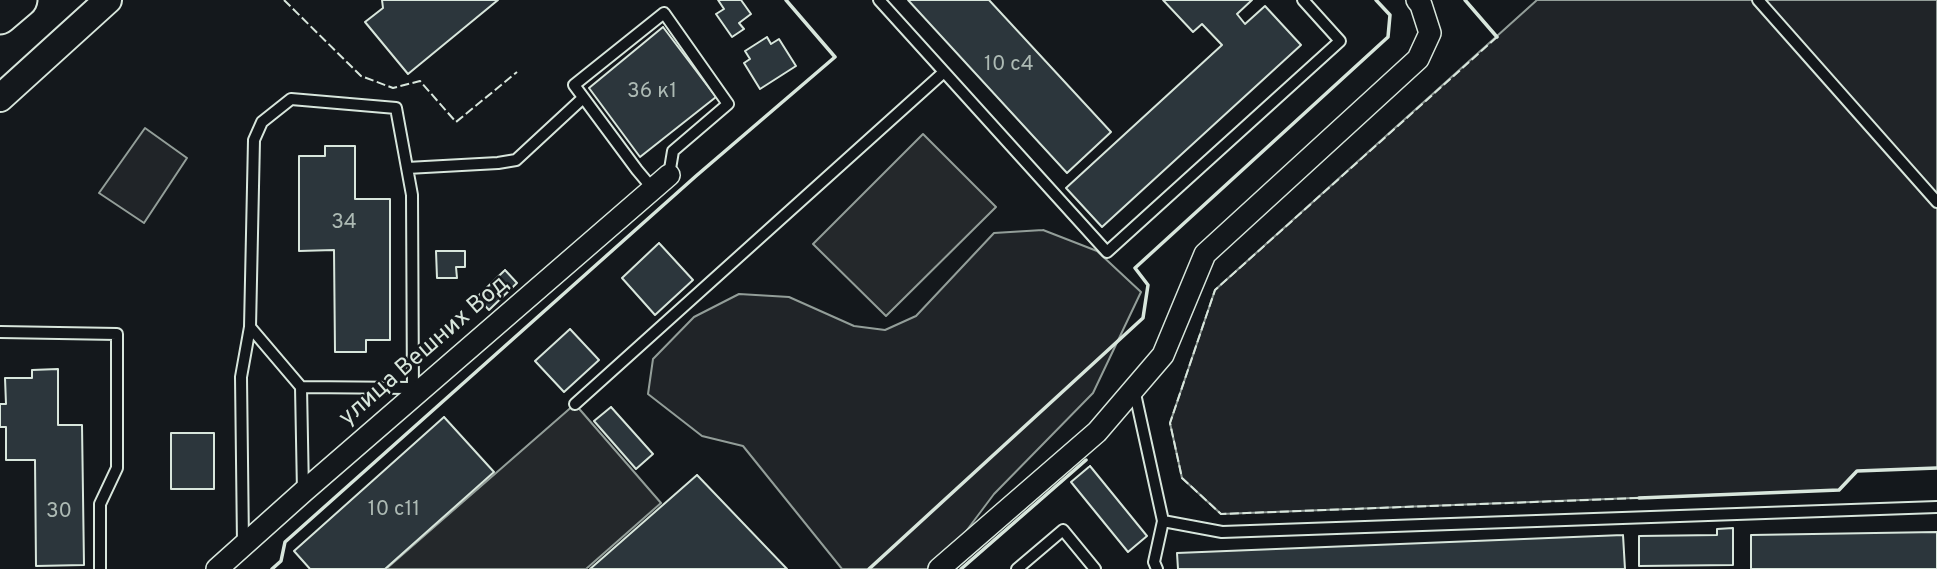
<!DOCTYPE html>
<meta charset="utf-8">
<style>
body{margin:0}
canvas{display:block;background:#14181c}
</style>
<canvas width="1937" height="569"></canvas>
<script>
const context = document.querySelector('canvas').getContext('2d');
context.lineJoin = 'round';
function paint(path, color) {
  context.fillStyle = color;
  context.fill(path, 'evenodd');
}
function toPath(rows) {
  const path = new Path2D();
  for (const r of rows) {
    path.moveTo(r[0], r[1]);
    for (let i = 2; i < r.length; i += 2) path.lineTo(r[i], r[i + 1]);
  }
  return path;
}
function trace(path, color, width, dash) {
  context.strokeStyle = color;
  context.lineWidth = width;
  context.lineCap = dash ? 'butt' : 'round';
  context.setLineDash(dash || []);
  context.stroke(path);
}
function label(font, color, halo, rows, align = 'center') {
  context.font = font + ' Overpass,sans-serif';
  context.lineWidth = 5;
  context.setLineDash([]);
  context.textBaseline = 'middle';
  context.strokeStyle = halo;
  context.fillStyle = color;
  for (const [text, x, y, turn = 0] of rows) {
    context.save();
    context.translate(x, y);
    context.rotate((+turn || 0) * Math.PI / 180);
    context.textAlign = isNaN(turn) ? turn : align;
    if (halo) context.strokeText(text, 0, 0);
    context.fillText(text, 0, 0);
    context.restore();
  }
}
const green = toPath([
 [1537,0,1937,0,1937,468,1857,471,1839,490,1221,514,1182,478,1170,423,1215,290,1537,0],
 [145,128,187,158,144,223,99,193,145,128],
 [1043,230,1097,251,1141,292,1093,393,994,494,952,550,930,569,842,569,743,446,702,436,648,394,653,359,694,317,739,294,789,297,854,326,885,330,916,316,994,233,1043,230]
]);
const parking = toPath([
 [923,134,996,207,886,316,813,244,923,134],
 [575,404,661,503,586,569,386,569,575,404]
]);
const building = toPath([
 [382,0,498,0,408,74,365,22,383,8,382,0],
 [718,0,741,0,751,14,739,23,744,29,732,37,716,14,724,9,718,0],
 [908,0,989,0,1111,132,1067,173,908,0],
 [1163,0,1252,0,1237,14,1245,24,1265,6,1301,45,1102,227,1066,188,1222,45,1202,24,1193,32,1163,0],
 [663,27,716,97,640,157,589,88,663,27],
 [767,37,771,44,779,39,796,66,760,89,744,63,750,59,745,51,767,37],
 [325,146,355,146,355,199,390,199,390,340,366,340,366,352,335,352,334,250,299,251,299,156,325,156,325,146],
 [659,243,693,280,655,315,622,278,659,243],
 [436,251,465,251,465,267,456,267,457,278,437,278,436,251],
 [505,270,517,283,489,310,477,297,505,270],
 [570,329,599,360,564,392,535,361,570,329],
 [58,369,58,425,82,425,84,565,36,566,35,460,6,460,6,427,0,427,0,404,6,404,5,378,32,378,32,370,58,369],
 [611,407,653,454,636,469,594,421,611,407],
 [444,417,494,472,385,569,310,569,294,551,444,417],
 [171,433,214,433,214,489,171,489,171,433],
 [1090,466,1147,536,1128,552,1071,482,1090,466],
 [697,475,787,569,590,569,697,475],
 [1733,528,1733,565,1639,566,1639,536,1717,535,1717,529,1733,528],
 [1937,532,1937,569,1751,569,1751,535,1937,532],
 [1623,535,1625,569,1178,569,1177,553,1623,535]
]);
const service = toPath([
 [879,0,1107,252,1340,41,1303,0],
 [1758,0,1937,202],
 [407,168,498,163,516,160,583,98],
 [653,189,637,170,574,85,664,13,728,104,673,151,669,175],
 [0,332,117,334,117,468,100,504,100,569],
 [301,387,413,388],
 [1134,389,1163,521,1154,562,1157,569],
 [575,404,944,72],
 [303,492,301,387,250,327,254,140,262,122,291,99,396,108,412,195,413,397],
 [1163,521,1222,532,1937,507],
 [243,544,241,377,250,327],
 [1017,569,1063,530,1095,569]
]);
const minor = toPath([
 [217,569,303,492,669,175],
 [939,569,1097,432,1163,355,1205,254,1418,59,1430,33,1421,5,1417,0]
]);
const tertiary = toPath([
 [0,98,108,0]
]);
const primary = toPath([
 [0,17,20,0]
]);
const fence = toPath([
 [284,0,361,76,393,88,420,81,456,122,517,72],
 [1497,37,1215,290,1170,423,1182,478,1221,514,1639,498]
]);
const wall = toPath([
 [1465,0,1497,37],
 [1639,498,1839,490,1857,471,1937,468],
 [272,569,281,561,285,542,696,176,835,57,786,0],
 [869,569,1143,318,1148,285,1135,268,1388,37,1390,15,1376,0],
 [961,569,1086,460]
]);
const numberNames = [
 ["10 с4",1009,66],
 ["36 к1",652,93],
 ["34",344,224],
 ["10 с11",394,511],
 ["30",59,513]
];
const streetNames = [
 ["улица Вешних Вод",425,352,-41]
];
paint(green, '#202428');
trace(green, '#939e99', 2);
paint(parking, '#24282b');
trace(parking, '#939e99', 2);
paint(building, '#2c363c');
trace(building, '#d8e6dc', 2);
trace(service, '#d8e6dc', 14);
trace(minor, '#d8e6dc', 24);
trace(tertiary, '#d8e6dc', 30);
trace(primary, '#d8e6dc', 37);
trace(service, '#14181c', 10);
trace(minor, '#14181c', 21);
trace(tertiary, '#14181c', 26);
trace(primary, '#14181c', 33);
trace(fence, '#d8e6dc', 2, [9, 3.5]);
trace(wall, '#d8e6dc', 3.5);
label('21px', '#adbab4', null, numberNames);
label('24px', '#d8e6dc', '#14181c', streetNames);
</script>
